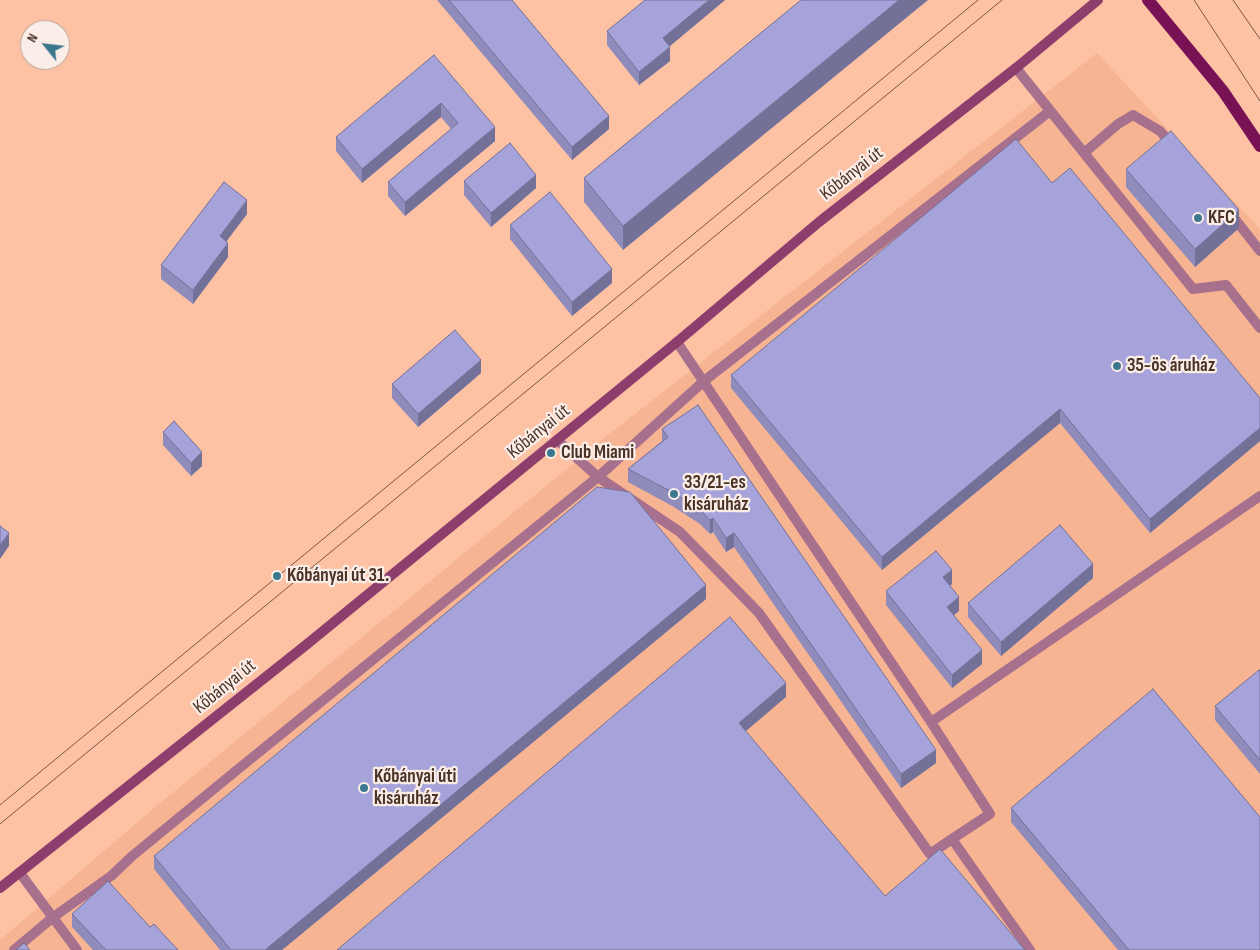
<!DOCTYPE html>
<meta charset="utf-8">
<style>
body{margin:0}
#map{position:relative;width:1260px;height:950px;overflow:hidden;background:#fdc1a4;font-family:"Sofia Sans Condensed",sans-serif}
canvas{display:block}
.north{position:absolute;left:20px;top:20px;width:50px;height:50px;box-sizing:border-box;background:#fbeee8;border:1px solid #b5a39b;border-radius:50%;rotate:299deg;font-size:14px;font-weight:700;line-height:20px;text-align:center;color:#4b3327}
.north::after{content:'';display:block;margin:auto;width:18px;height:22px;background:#3b778f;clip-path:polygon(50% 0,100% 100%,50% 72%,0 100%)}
</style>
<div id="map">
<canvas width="1260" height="950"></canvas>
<div class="north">N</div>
</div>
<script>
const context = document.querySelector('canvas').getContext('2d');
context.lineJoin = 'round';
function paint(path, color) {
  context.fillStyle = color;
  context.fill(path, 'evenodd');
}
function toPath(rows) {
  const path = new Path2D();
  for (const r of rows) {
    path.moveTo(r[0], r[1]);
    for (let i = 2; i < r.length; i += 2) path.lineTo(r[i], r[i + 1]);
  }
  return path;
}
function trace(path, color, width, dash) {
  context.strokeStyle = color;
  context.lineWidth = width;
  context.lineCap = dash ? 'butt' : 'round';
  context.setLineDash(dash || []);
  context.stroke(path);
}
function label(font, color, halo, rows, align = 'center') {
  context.font = font + ' "Sofia Sans Condensed",sans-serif';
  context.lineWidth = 4.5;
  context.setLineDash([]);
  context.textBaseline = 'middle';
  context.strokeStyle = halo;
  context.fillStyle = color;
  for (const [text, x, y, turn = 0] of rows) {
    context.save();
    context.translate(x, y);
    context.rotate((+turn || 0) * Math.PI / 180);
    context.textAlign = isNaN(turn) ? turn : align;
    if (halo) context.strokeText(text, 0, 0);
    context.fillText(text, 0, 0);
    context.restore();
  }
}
const built = toPath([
 [1097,53,1260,229,1260,950,0,950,0,940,159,804,608,435]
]);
const lane = toPath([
 [1016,68,1193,289,1226,285,1260,328],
 [1084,153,1118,124,1133,115,1160,131,1173,146],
 [1231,214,1260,251],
 [677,342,931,722,990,814,952,839],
 [557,440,598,477,680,532,759,613,930,854,952,839,1030,950],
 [931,722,1260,496],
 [20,873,77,950],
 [14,950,52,918,111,876,131,857,237,770,598,477,704,381,1050,111]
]);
const secondary = toPath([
 [0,888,306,645,677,342,819,222,1016,68,1098,0]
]);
const primary = toPath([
 [1148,0,1223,91,1260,146]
]);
const tram = toPath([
 [1194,0,1260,101],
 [1233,0,1260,39],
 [0,805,978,0],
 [0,824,1002,0]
]);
const wall = toPath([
 [437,0,512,0,609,129,572,160],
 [725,0,669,46,670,61,639,85,607,45,607,31],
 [801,0,623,250,584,202,584,178],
 [434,55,495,141,405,216,388,196,388,182,451,129,441,117,362,183,336,151,336,137],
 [1126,169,1239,228,1195,267,1126,187],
 [464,181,536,188,491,227,464,195],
 [1052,183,1260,398,1260,441,1150,533,1060,423,882,570,731,388,731,375],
 [247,214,226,241,228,257,193,304,161,279,161,265],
 [510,225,612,283,572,316,510,239],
 [481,373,418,427,392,398,392,384],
 [662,429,936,763,901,788,734,547,726,552,713,532,710,534,700,524,674,507,628,482,628,469,662,441],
 [163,432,202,466,191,476,163,445],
 [1093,578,1001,656,968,617,968,603],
 [952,584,950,586,959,611,954,615,982,664,952,688,886,605,886,591],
 [706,599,282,950,220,950,154,869,154,856],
 [1260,671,1260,774,1215,720,1215,706],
 [1011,808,1260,950,1118,950,1011,822],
 [72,914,150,927,178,950,93,950,72,927]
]);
const shadedWall = toPath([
 [709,0,725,0,663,52,663,38],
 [899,0,928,0,623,250,623,226],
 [670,47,670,61,639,85,639,72],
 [441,103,441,117,362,183,362,169],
 [609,116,609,129,572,160,572,147],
 [495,127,495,141,405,216,405,202],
 [536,175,536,188,491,227,491,213],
 [247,200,247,214,220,250,220,236],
 [1239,210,1239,228,1195,267,1195,249],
 [228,243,228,257,193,304,193,290],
 [612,269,612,283,572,316,572,302],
 [481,360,481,373,418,427,418,414],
 [1060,409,1060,423,882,570,882,557],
 [1260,428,1260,441,1150,533,1150,519],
 [202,452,202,466,191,476,191,463],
 [713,518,713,532,710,534,710,520],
 [9,533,9,546,0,559,0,545],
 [734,533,734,547,726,552,726,538],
 [1093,564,1093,578,1001,656,1001,642],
 [952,570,952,584,943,591,943,577],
 [706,585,706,599,282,950,265,950],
 [959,597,959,611,947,620,947,607],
 [982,650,982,664,952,688,952,675],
 [786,683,786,697,739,737,739,723],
 [936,750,936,763,901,788,901,774]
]);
const building = toPath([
 [449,0,512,0,609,116,572,147,449,0],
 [645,0,709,0,663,38,670,47,639,72,607,31,645,0],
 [801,0,899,0,623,226,584,178,801,0],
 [434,55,495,127,405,202,388,182,458,123,441,103,362,169,336,137,434,55],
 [1171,131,1239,210,1195,249,1126,169,1171,131],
 [1016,139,1052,183,1070,168,1260,398,1260,428,1150,519,1060,409,882,557,731,375,1016,139],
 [510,143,536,175,491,213,464,181,510,143],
 [224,182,247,200,220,236,228,243,193,290,161,265,224,182],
 [550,192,612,269,572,302,510,225,550,192],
 [455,330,481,360,418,414,392,384,455,330],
 [698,405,936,750,901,774,734,533,726,538,713,518,710,520,700,510,674,493,628,469,668,437,662,429,698,405],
 [174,421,202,452,191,463,163,432,174,421],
 [597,487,630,492,706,585,265,950,231,950,154,856,597,487],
 [1060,525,1093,564,1001,642,968,603,1060,525],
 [0,526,9,533,0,545,0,526],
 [936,551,952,570,943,577,959,597,947,607,982,650,952,675,886,591,936,551],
 [730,617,786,683,739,723,885,896,940,849,1025,950,337,950,730,617],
 [1259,670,1260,671,1260,760,1215,706,1259,670],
 [1153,689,1260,817,1260,950,1129,950,1011,808,1153,689],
 [108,881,150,927,154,924,178,950,106,950,72,914,108,881],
 [24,943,30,950,16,950,24,943]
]);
const markers = [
 [1198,218,5,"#3b778f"],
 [1117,366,5,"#3b778f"],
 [551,453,5,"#3b778f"],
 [674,494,5,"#3b778f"],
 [277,576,5,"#3b778f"],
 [364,788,5,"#3b778f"]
];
const streetNames = [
 ["Kőbányai út",852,174,-38],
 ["Kőbányai út",539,432,-39],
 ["Kőbányai út",225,687,-39]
];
const poiNames = [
 ["KFC",1208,218],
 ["35-ös áruház",1127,366],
 ["Club Miami",561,453],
 ["33/21-es",684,483],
 ["kisáruház",684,505],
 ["Kőbányai út 31.",287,576],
 ["Kőbányai úti",374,777],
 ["kisáruház",374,799]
];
paint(built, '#f6b493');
trace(lane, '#a7708d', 10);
trace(secondary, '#8e3e6c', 10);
trace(primary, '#791155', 12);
trace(tram, '#785746', 1);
paint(wall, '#8f8bbb');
paint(shadedWall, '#747199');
paint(building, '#a6a2da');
trace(building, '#747199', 1);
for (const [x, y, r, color] of markers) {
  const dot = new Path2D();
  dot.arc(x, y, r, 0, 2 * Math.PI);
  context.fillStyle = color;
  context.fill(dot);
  trace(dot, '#fbeee8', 2);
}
label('19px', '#4b3327', '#fbeee8', streetNames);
label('bold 19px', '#4b3327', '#fbeee8', poiNames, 'left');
</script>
